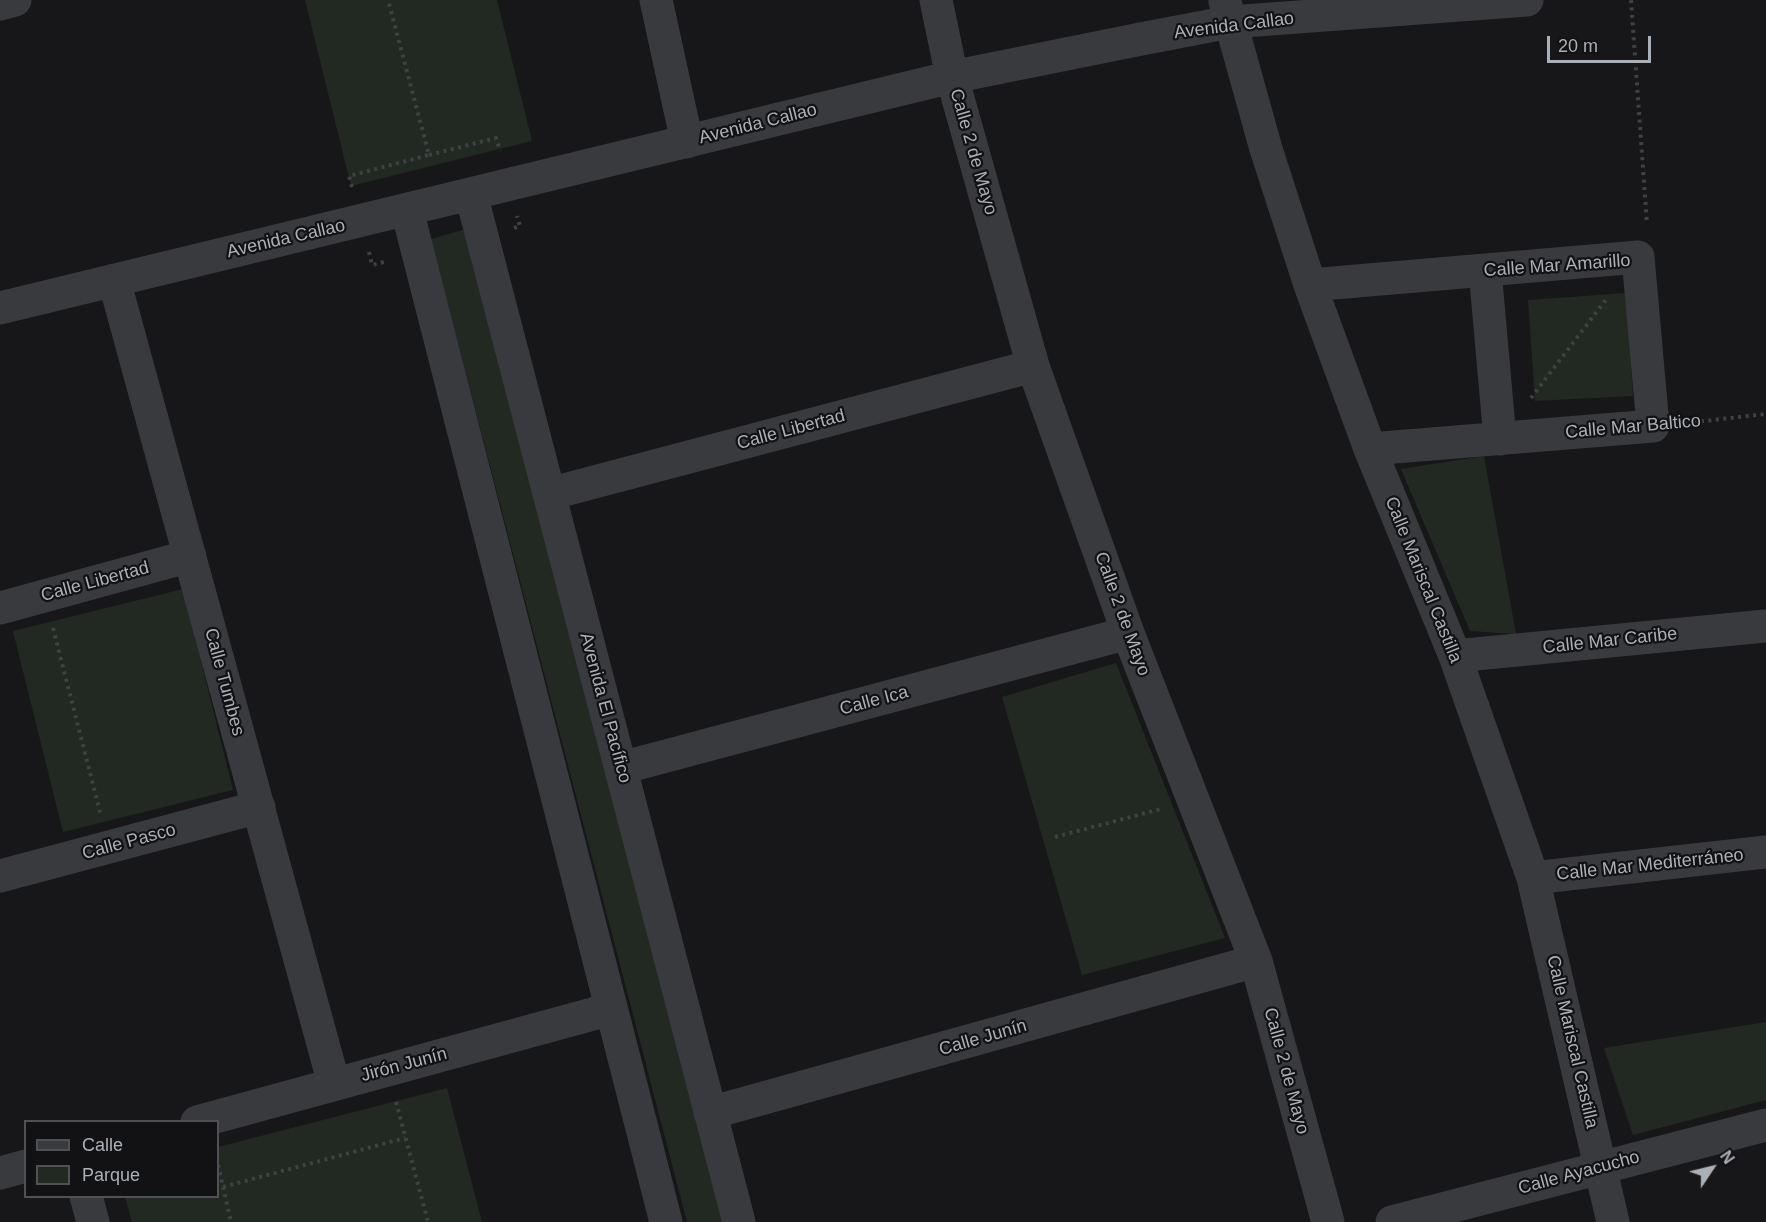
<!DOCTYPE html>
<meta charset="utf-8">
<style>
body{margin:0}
#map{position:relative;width:1766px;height:1222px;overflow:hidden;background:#171719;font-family:Arial,sans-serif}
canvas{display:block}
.legend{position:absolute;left:24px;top:1120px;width:195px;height:78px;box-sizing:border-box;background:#121214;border:2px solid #4f5155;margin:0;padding:8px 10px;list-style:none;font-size:18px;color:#abb0b7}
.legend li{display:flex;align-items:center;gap:12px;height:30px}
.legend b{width:30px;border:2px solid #4f5155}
.north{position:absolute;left:1682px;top:1138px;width:60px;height:60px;-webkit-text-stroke:4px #121214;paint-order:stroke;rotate:55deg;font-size:16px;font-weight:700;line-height:24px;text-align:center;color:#abb0b7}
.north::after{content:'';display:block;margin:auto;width:21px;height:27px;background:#abb0b7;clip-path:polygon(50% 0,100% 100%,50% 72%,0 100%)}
.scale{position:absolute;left:1547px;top:36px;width:104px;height:27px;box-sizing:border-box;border:3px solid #abb0b7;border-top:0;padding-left:8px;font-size:18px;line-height:21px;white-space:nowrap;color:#abb0b7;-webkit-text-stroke:4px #121214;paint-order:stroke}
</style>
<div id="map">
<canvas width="1766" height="1222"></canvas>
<ul class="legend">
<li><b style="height:8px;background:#393a3e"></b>Calle</li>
<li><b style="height:16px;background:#222922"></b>Parque</li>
</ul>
<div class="north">N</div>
<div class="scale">20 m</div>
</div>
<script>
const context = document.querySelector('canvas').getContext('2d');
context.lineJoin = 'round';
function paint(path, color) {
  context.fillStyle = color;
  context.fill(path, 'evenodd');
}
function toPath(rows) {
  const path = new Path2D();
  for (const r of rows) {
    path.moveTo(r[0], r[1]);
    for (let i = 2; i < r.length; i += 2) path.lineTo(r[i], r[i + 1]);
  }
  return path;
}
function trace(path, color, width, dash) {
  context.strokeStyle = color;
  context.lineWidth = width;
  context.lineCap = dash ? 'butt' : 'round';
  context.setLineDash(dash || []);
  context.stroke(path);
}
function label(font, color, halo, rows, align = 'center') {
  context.font = font + ' Arial,sans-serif';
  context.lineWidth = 4.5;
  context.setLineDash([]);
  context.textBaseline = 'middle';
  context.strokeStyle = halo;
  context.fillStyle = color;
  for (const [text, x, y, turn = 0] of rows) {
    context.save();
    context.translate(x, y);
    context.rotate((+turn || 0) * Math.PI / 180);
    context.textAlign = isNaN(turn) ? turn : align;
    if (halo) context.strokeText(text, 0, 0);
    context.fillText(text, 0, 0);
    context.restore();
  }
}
const green = toPath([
 [305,0,497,0,532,141,351,186],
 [473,227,732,1222,687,1222,431,239],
 [1626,293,1633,396,1535,401,1528,300],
 [1484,456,1516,634,1470,631,1401,469],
 [183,589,233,790,63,832,13,631],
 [1116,663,1225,938,1082,975,1002,697],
 [1766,1022,1766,1100,1633,1135,1604,1048],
 [447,1088,482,1222,132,1222,125,1197,218,1196,218,1147]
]);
const path = toPath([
 [1631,0,1647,224],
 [429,155,496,138,500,151],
 [352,187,349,176,429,155,388,0],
 [514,228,520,226,517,216],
 [369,252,372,265,384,262],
 [1531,398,1608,297],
 [1686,423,1766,414],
 [53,628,101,816],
 [1055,837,1161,809],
 [396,1102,428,1222],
 [218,1165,231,1222],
 [223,1187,405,1138]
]);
const minor = toPath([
 [656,0,687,142],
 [936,0,952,77,1033,366,1128,633,1256,961,1328,1222],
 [1225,2,1266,149,1310,285,1370,449,1455,656,1533,878,1613,1222],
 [0,4,15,0],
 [471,194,739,1222],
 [407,210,666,1222],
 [1485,270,1500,439],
 [114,280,334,1084],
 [1310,285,1638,257,1653,426,1370,449],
 [0,308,952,77,1141,39,1230,22,1527,0],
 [549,494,1033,366],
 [0,608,190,556],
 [1455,656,1766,626],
 [621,768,1128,633],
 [0,876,259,807],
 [1533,878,1766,852],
 [710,1113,1256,961],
 [197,1122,611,1009],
 [0,1173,26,1166],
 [86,1196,93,1222],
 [1392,1222,1766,1125]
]);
const streetNames = [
 ["Avenida Callao",1234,26,-7],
 ["Avenida Callao",758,124,-14],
 ["Calle 2 de Mayo",973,152,74],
 ["Avenida Callao",286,239,-13],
 ["Calle Mar Amarillo",1557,266,-4],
 ["Calle Mar Baltico",1633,427,-5],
 ["Calle Libertad",791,430,-15],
 ["Calle Mariscal Castilla",1423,580,68],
 ["Calle Libertad",95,582,-15],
 ["Calle 2 de Mayo",1122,614,70],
 ["Calle Mar Caribe",1610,641,-6],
 ["Calle Tumbes",224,682,75],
 ["Calle Ica",874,701,-15],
 ["Avenida El Pacífico",605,708,75],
 ["Calle Pasco",129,842,-15],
 ["Calle Mar Mediterráneo",1650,865,-6],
 ["Calle Junín",983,1038,-16],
 ["Calle Mariscal Castilla",1572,1042,77],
 ["Jirón Junín",404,1065,-15],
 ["Calle 2 de Mayo",1286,1071,75],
 ["Calle Ayacucho",1579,1173,-15]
];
paint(green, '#222922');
trace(path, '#3f4144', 4, [3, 4.5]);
trace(minor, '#393a3e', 33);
label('18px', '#abb0b7', '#121214', streetNames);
</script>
